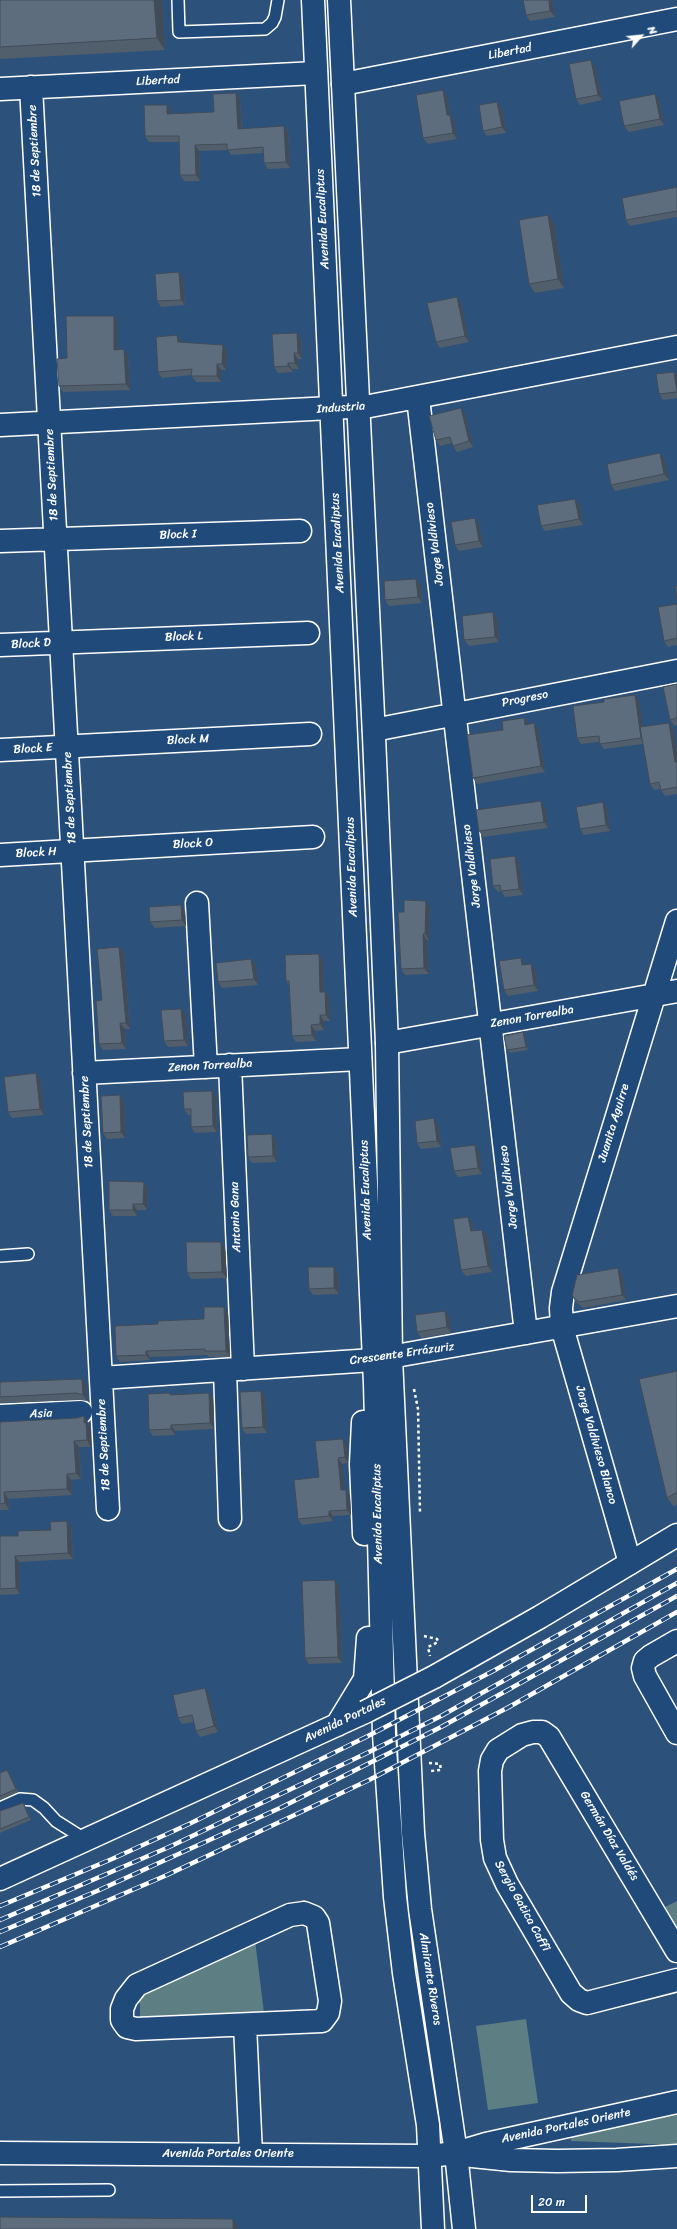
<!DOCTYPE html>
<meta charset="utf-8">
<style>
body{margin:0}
#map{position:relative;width:677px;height:2229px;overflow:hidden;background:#2c517b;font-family:Sriracha,sans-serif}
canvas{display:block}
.north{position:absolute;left:621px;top:16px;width:40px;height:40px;-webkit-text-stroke:3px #1f4a7a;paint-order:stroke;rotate:63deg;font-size:11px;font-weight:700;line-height:16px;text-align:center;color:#fff}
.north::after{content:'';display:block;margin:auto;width:14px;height:18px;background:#fff;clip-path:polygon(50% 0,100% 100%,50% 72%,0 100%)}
.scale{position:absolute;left:531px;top:2195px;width:56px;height:18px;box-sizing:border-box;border:2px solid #fff;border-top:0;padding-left:5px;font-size:12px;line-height:14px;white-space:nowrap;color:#fff;-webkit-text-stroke:3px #1f4a7a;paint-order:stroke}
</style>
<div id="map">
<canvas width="677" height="2229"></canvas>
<div class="north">N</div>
<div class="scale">20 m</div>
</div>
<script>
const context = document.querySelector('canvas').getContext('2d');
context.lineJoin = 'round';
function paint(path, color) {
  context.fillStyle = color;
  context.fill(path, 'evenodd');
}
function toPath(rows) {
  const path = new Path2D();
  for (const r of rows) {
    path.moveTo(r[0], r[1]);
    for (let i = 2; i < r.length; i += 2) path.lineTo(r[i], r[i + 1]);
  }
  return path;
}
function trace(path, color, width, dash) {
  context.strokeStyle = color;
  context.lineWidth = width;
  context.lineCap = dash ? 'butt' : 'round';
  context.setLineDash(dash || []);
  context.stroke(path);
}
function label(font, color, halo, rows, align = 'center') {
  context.font = font + ' Sriracha,sans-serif';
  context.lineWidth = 3;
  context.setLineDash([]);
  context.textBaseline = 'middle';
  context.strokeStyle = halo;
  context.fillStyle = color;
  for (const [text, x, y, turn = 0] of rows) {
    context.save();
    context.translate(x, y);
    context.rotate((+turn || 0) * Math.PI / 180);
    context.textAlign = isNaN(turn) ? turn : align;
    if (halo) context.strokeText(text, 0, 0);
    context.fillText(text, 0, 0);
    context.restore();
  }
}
const green = toPath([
 [677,1901,677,1940,659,1910],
 [255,1940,264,2013,140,2018,140,1997],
 [526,2019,538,2103,488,2110,476,2026],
 [677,2105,677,2145,571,2141,570,2131]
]);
const path = toPath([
 [414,1389,418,1409,420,1512],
 [424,1636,437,1639,438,1642,428,1647,430,1656],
 [429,1763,440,1764,441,1770,430,1771]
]);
const service = toPath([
 [178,0,179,32,265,29,272,23,275,17,278,0],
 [0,1256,28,1254],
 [0,1808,20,1799,33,1800,44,1808,56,1821,86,1840],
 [0,2191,109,2190]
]);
const minor = toPath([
 [343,84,677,19],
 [31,87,108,1509],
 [0,89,316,73],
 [418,398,526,1333],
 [0,425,370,406,677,347],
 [0,541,300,531],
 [0,645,308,633],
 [374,730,677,671],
 [0,750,310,734],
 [0,855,313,837],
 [197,903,206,1067],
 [387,1043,677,991],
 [230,1065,243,1369],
 [84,1073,360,1059],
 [225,1370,230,1519],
 [101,1378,373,1360,677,1306],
 [0,1416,81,1412],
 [630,1563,562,1327,561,1308,563,1292,677,921],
 [677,1641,651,1656,645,1661,643,1668,645,1676,677,1733],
 [304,1913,314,1917,318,1923,330,2001,328,2013,322,2021,136,2029,127,2027,122,2020,122,2009,126,1999,137,1985,290,1915,304,1913],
 [677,1951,549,1737,542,1732,533,1732,522,1735,498,1750,492,1760,490,1771,492,1840,495,1858,507,1884,571,1993,579,2000,587,2003,677,1980],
 [245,2025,251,2154]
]);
const tertiary = toPath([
 [0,2153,429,2156,456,2153,486,2144,677,2102],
 [463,2155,511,2160,557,2161,617,2160,677,2156]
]);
const secondary = toPath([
 [313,0,375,1383,384,1734,395,1897,404,1973,428,2125,433,2229],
 [339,0,374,736,387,1043,391,1358,413,1833,420,1909,456,2153,464,2229],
 [363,1422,361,1464,364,1534],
 [434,1677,540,1617,677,1535],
 [337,1725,365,1679,368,1638],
 [0,1879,365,1712]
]);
const rail = toPath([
 [0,1906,112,1859,189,1824,368,1736,495,1670,677,1569],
 [0,1920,169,1847,369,1752,441,1716,677,1583],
 [0,1932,97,1891,280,1808,443,1726,677,1596],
 [0,1947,167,1875,369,1780,509,1707,677,1612]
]);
const secondaryBridge = toPath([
 [365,1712,434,1677]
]);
const wall = toPath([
 [0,0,162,0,165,50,0,59],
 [552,0,555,17,530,21,526,15],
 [595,66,602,100,580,105,576,99],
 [443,90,447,96,450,115,454,121,457,139,428,144,423,138],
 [236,93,240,99,242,129,284,126,288,132,290,168,268,169,264,163,264,153,231,155,228,150,199,151,200,181,184,181,180,175,179,142,149,142,145,136,171,110,171,114,214,112],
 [659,100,664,125,629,132,624,126],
 [497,102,502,108,506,133,487,136,483,131],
 [677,187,677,217,630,226,626,220],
 [548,215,554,224,564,288,535,293,529,284],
 [183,278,185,305,161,307,157,301],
 [457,297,461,303,469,342,440,348,436,342],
 [114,316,118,322,118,349,128,355,130,390,63,392,59,386,67,358],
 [177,335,181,341,182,343,227,351,226,370,221,370,221,382,196,382,191,375,162,378,158,372],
 [301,339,302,359,298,359,299,369,292,369,293,372,278,373,274,367],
 [677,376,677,398,663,400,659,394],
 [461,408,465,414,473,447,457,452,453,446,452,443,440,446,436,440],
 [660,453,664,459,669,480,615,491,611,485],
 [575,499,580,505,583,525,545,531,541,526],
 [479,524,483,547,459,551,455,545],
 [421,585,422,603,389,606,385,600],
 [677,604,677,645,668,647,664,641],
 [497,618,499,642,469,646,464,640],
 [677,684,677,725,674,726,670,720],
 [635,695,639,701,642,727,669,723,673,729,677,752,677,794,665,796,661,790,660,789,654,790,650,784,643,744,604,749,600,744,599,742,581,744,577,738,604,702],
 [524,718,528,724,534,723,538,729,545,772,477,784,473,778,503,730],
 [545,807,548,828,483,837,479,831],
 [607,808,610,831,584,835,580,829],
 [515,856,519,862,523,895,505,897,501,891,498,892,493,886],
 [181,905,185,911,186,926,155,928,150,922],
 [430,907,429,940,427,940,429,974,405,975,401,969,404,912],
 [119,947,124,953,130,1029,125,1029,126,1049,103,1050,99,1044,102,1000],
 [251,959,256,965,258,985,222,988,218,982],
 [323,960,324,992,329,998,330,1021,324,1021,324,1030,315,1031,316,1041,296,1042,292,1036,289,985,286,981],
 [525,964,525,965,531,964,535,970,538,991,508,996,504,990],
 [186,1015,188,1046,168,1047,164,1041],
 [523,1032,525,1035,528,1050,510,1053,507,1050],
 [36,1073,40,1079,44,1115,12,1118,8,1112],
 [216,1097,217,1132,195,1133,191,1127,191,1115,188,1115,184,1109],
 [124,1101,125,1138,107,1139,103,1133],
 [438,1124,441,1147,421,1149,417,1143],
 [276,1140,277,1162,252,1163,248,1157],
 [475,1145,479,1151,482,1174,458,1177,454,1171],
 [144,1182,148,1188,147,1210,137,1210,137,1216,113,1216,109,1210],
 [468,1217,472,1223,474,1231,482,1230,487,1236,492,1272,466,1276,461,1270],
 [221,1242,225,1248,227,1278,191,1279,187,1273],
 [618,1268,622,1274,626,1300,583,1308,576,1302,572,1296],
 [338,1273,339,1294,313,1295,309,1289],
 [224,1307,228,1313,230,1357,209,1357,207,1355,150,1357,150,1360,120,1362,116,1356,158,1324,204,1319],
 [445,1311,449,1317,451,1333,421,1338,417,1332],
 [677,1371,677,1504,674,1507,667,1498],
 [82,1379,86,1385,87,1401,80,1400,0,1403,0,1382],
 [261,1391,265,1397,267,1433,246,1434,242,1428],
 [170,1393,171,1395,209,1393,213,1398,214,1429,175,1431,175,1435,153,1436,149,1430],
 [0,1422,88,1422,88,1425,91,1429,91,1447,79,1447,81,1479,71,1480,72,1495,8,1499,9,1510,0,1510],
 [347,1444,348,1463,342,1464,344,1490,350,1496,351,1515,333,1516,333,1521,302,1525,298,1519,319,1477],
 [67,1521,71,1527,73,1559,19,1562,20,1594,0,1595,0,1536,18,1536,51,1530],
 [335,1580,339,1586,342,1663,309,1664,305,1658],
 [209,1694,218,1732,200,1737,196,1731,194,1722,182,1724,178,1718],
 [7,1770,9,1773,18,1792,0,1800,0,1773],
 [23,1803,25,1806,31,1820,0,1833,0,1811]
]);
const shadedWall = toPath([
 [154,0,162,0,165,50,157,38],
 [549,0,552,0,555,17,550,11],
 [591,60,595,66,602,100,598,95],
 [443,90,447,96,450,115,454,121,457,139,453,133,447,115],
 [236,93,240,99,242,135,238,129],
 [655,94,659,100,664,125,660,119],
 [497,102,502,108,506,133,502,127],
 [167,105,171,110,171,120,167,114],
 [284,126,288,132,290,168,286,162],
 [195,145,199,151,200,181,196,175],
 [548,215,554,224,564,288,558,279],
 [179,272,183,278,185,305,181,300],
 [457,297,461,303,469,342,465,336],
 [114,316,118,322,118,356,114,350],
 [297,333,301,339,302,359,298,353],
 [177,335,181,341,182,348,178,342],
 [223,345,227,351,226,370,222,364],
 [124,349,128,355,130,390,126,384],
 [294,353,298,359,299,369,295,363],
 [288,363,292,369,293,372,288,366],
 [217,364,221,370,221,382,217,376],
 [674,372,677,376,677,392],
 [461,408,465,414,473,447,469,441],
 [660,453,664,459,669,480,664,474],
 [575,499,580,505,583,525,579,519],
 [475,518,479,524,483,547,479,541],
 [416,579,421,585,422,603,418,597],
 [493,612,497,618,499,642,495,637],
 [635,695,639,701,645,744,641,738],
 [524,718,528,723,529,731,525,725],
 [534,723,538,729,545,772,541,766],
 [669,723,673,729,677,752,677,764,675,762],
 [541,801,545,807,548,828,544,822],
 [603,802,607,808,610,831,606,825],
 [515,856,519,862,523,895,519,889],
 [426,901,430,907,429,940,425,934],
 [181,905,185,911,186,926,182,920],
 [423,934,427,940,429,974,424,968],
 [119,947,124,953,130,1029,126,1023],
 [319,954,323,960,324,998,320,992],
 [521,958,525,964,526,971,522,965],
 [251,959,256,965,258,985,254,979],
 [531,964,535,970,538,991,534,985],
 [325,992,329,998,330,1021,326,1015],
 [181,1009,186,1015,188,1046,184,1040],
 [320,1015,324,1021,324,1030,320,1024],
 [120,1023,125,1029,126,1049,122,1043],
 [311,1025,315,1031,316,1041,312,1035],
 [523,1032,525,1035,528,1050,526,1047],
 [36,1073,40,1079,44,1115,40,1109],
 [212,1091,216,1097,217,1132,213,1126],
 [120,1095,124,1101,125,1138,121,1132],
 [434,1118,438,1124,441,1147,437,1141],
 [272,1134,276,1140,277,1162,273,1156],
 [475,1145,479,1151,482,1174,478,1168],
 [144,1182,148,1188,147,1210,143,1204],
 [133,1204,137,1210,137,1216,133,1210],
 [468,1217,472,1223,475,1237,471,1231],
 [482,1230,487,1236,492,1272,488,1266],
 [221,1242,225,1248,227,1278,222,1272],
 [334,1267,338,1273,339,1294,334,1288],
 [618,1268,622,1274,626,1300,622,1295],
 [224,1307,228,1313,230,1357,226,1351],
 [445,1311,449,1317,451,1333,447,1327],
 [146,1351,150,1357,150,1360,146,1355],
 [82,1379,86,1385,87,1401,83,1395],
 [261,1391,265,1397,267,1433,263,1427],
 [209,1393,213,1398,214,1429,210,1423],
 [84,1416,88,1422,88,1425,91,1429,91,1447,87,1440,84,1423],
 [171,1425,175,1431,175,1435,171,1429],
 [343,1439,347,1444,348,1463,345,1457],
 [74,1441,79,1447,81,1479,76,1473],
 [338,1458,342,1464,345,1496,341,1490],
 [67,1474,71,1480,72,1495,67,1489],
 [346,1490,350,1496,351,1515,347,1510],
 [4,1492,8,1499,9,1510,5,1503],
 [329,1511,333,1516,333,1521,329,1516],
 [67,1521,71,1527,73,1559,68,1553],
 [15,1556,19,1562,20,1594,16,1588],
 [335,1580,339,1586,342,1663,338,1657],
 [205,1688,209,1694,218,1732,214,1726],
 [7,1770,9,1773,18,1792,16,1789],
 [23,1803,25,1806,31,1820,29,1817],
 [233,2219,239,2228,239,2229,233,2229]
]);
const building = toPath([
 [0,0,154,0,157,38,0,47,0,0],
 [523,0,549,0,550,11,526,15,523,0],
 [591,60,598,95,576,99,569,64,591,60],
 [443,90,447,115,450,115,453,133,423,138,416,95,443,90],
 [236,93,238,129,284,126,286,162,264,163,263,147,227,150,227,144,195,145,196,175,180,175,179,136,145,136,144,105,167,105,167,114,214,112,213,94,236,93],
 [655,94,660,119,624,126,619,101,655,94],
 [497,102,502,127,483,131,479,105,497,102],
 [677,187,677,211,626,220,622,198,677,187],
 [548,215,558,279,529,284,519,220,548,215],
 [179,272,181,300,157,301,155,274,179,272],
 [457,297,465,336,436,342,427,303,457,297],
 [66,316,114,316,114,350,124,349,126,384,59,386,57,359,67,358,66,316],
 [297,333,298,353,294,353,295,363,288,363,288,366,274,367,272,334,297,333],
 [177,335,178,342,223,345,222,364,217,364,217,376,191,376,192,369,158,372,156,337,177,335],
 [674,372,677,392,659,394,656,374,674,372],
 [461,408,469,441,453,446,450,437,436,440,429,416,461,408],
 [660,453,664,474,611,485,607,464,660,453],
 [575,499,579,519,541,526,537,505,575,499],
 [475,518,479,541,455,545,451,522,475,518],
 [416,579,418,597,385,600,384,581,416,579],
 [675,586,677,586,677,600,675,586],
 [677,604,677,638,664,641,658,607,677,604],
 [493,612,495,637,464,640,462,616,493,612],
 [677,684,677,718,670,720,663,687,677,684],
 [635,695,641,738,600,744,599,736,577,738,573,706,604,702,604,699,635,695],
 [524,718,525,725,534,723,541,766,473,778,467,735,503,730,502,721,524,718],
 [669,723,675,762,677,762,677,787,661,790,659,782,650,784,640,727,669,723],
 [541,801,544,822,479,831,476,810,541,801],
 [603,802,606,825,580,829,576,807,603,802],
 [515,856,519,889,501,891,500,885,493,886,490,859,515,856],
 [404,900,426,901,425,934,423,934,424,968,401,969,398,912,404,912,404,900],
 [181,905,182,920,150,922,149,907,181,905],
 [119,947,126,1023,120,1023,122,1043,99,1044,96,1001,102,1000,97,949,119,947],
 [319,954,320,992,325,992,326,1015,320,1015,320,1024,311,1025,312,1035,292,1036,289,981,286,981,285,955,319,954],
 [521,958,522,965,531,964,534,985,504,990,499,961,521,958],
 [251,959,254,979,218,982,216,963,251,959],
 [181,1009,184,1040,164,1041,161,1010,181,1009],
 [523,1032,526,1047,507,1050,504,1036,523,1032],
 [36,1073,40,1109,8,1112,4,1077,36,1073],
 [212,1091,213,1126,191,1127,191,1109,184,1109,183,1092,212,1091],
 [120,1095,121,1132,103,1133,101,1096,120,1095],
 [434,1118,437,1141,417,1143,415,1121,434,1118],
 [272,1134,273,1156,248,1157,247,1135,272,1134],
 [475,1145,478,1168,454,1171,450,1148,475,1145],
 [109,1181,144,1182,143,1204,133,1204,133,1210,109,1210,109,1181],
 [468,1217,471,1231,482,1230,488,1266,461,1270,453,1219,468,1217],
 [186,1242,221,1242,222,1272,187,1273,186,1242],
 [308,1267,334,1267,334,1288,309,1289,308,1267],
 [618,1268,622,1295,579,1302,572,1296,577,1275,618,1268],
 [204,1307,224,1307,226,1351,205,1351,205,1349,146,1351,146,1355,116,1356,115,1326,158,1324,158,1321,204,1319,204,1307],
 [445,1311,447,1327,417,1332,415,1315,445,1311],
 [677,1371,677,1492,667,1498,639,1379,677,1371],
 [82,1379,83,1395,76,1393,0,1397,0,1382,82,1379],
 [261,1391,263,1427,242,1428,240,1392,261,1391],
 [170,1393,170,1395,209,1393,210,1423,171,1425,171,1429,149,1430,148,1394,170,1393],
 [84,1416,84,1423,86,1422,87,1440,74,1441,76,1473,67,1474,67,1489,4,1492,5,1503,0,1504,0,1422,77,1418,84,1416],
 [343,1439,345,1457,338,1458,341,1490,346,1490,347,1510,329,1511,329,1516,298,1519,294,1480,319,1477,315,1441,343,1439],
 [67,1521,68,1553,15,1556,16,1588,0,1589,0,1536,18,1536,18,1531,51,1530,50,1522,67,1521],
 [335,1580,338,1657,305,1658,302,1581,335,1580],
 [205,1688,214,1726,196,1731,192,1715,178,1718,173,1695,205,1688],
 [7,1770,16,1789,0,1796,0,1773,7,1770],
 [23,1803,29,1817,0,1829,0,1811,23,1803],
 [0,2217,233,2219,233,2229,0,2229,0,2217]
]);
const streetNames = [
 ["Libertad",510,52,-11],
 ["Libertad",158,81,-3],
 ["18 de Septiembre",35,151,-93],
 ["Avenida Eucaliptus",323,219,-93],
 ["Industria",341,408,-4],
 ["18 de Septiembre",52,475,-93],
 ["Block I",178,535,-2],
 ["Avenida Eucaliptus",338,543,-93],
 ["Jorge Valdivieso",435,544,-97],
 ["Block L",184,637,-2],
 ["Block D",31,644,-3],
 ["Progreso",525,699,-11],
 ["Block M",188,740,-3],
 ["Block E",33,749,-3],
 ["18 de Septiembre",70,798,-93],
 ["Block O",193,844,-3],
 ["Block H",36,853,-3],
 ["Jorge Valdivieso",472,866,-97],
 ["Avenida Eucaliptus",352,867,-92],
 ["Zenon Torrealba",532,1017,-10],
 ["Zenon Torrealba",210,1066,-3],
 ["18 de Septiembre",87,1122,-93],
 ["Juanita Aguirre",614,1123,-73],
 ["Jorge Valdivieso",509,1187,-97],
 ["Avenida Eucaliptus",366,1190,-92],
 ["Antonio Gana",236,1217,-92],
 ["Crescente Errázuriz",402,1354,-8],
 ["Asia",41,1414,-3],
 ["18 de Septiembre",104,1445,-93],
 ["Jorge Valdivieso Blanco",596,1445,74],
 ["Avenida Eucaliptus",378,1514,-91],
 ["Avenida Portales",345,1720,-26],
 ["Germán Díaz Valdés",609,1836,59],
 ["Sergio Gatica Caffi",522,1906,61],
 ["Almirante Riveros",430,1979,81],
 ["Avenida Portales Oriente",566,2126,-12],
 ["Avenida Portales Oriente",228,2154]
];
paint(green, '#5d7e83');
trace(service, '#fff', 14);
trace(minor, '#fff', 25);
trace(tertiary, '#fff', 25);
trace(secondary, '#fff', 25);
trace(path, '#fff', 2.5, [3, 3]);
trace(service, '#1f4a7a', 11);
trace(minor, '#1f4a7a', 22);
trace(tertiary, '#1f4a7a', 22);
trace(secondary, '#1f4a7a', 22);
trace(rail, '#fff', 4.5);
trace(rail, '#1f4a7a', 3, [9]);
trace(secondaryBridge, '#fff', 25, []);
trace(secondaryBridge, '#1f4a7a', 22);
paint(wall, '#515e6c');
paint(shadedWall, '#424c58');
paint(building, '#5e6d7e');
trace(building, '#424c58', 1);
label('12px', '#fff', '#1f4a7a', streetNames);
</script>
